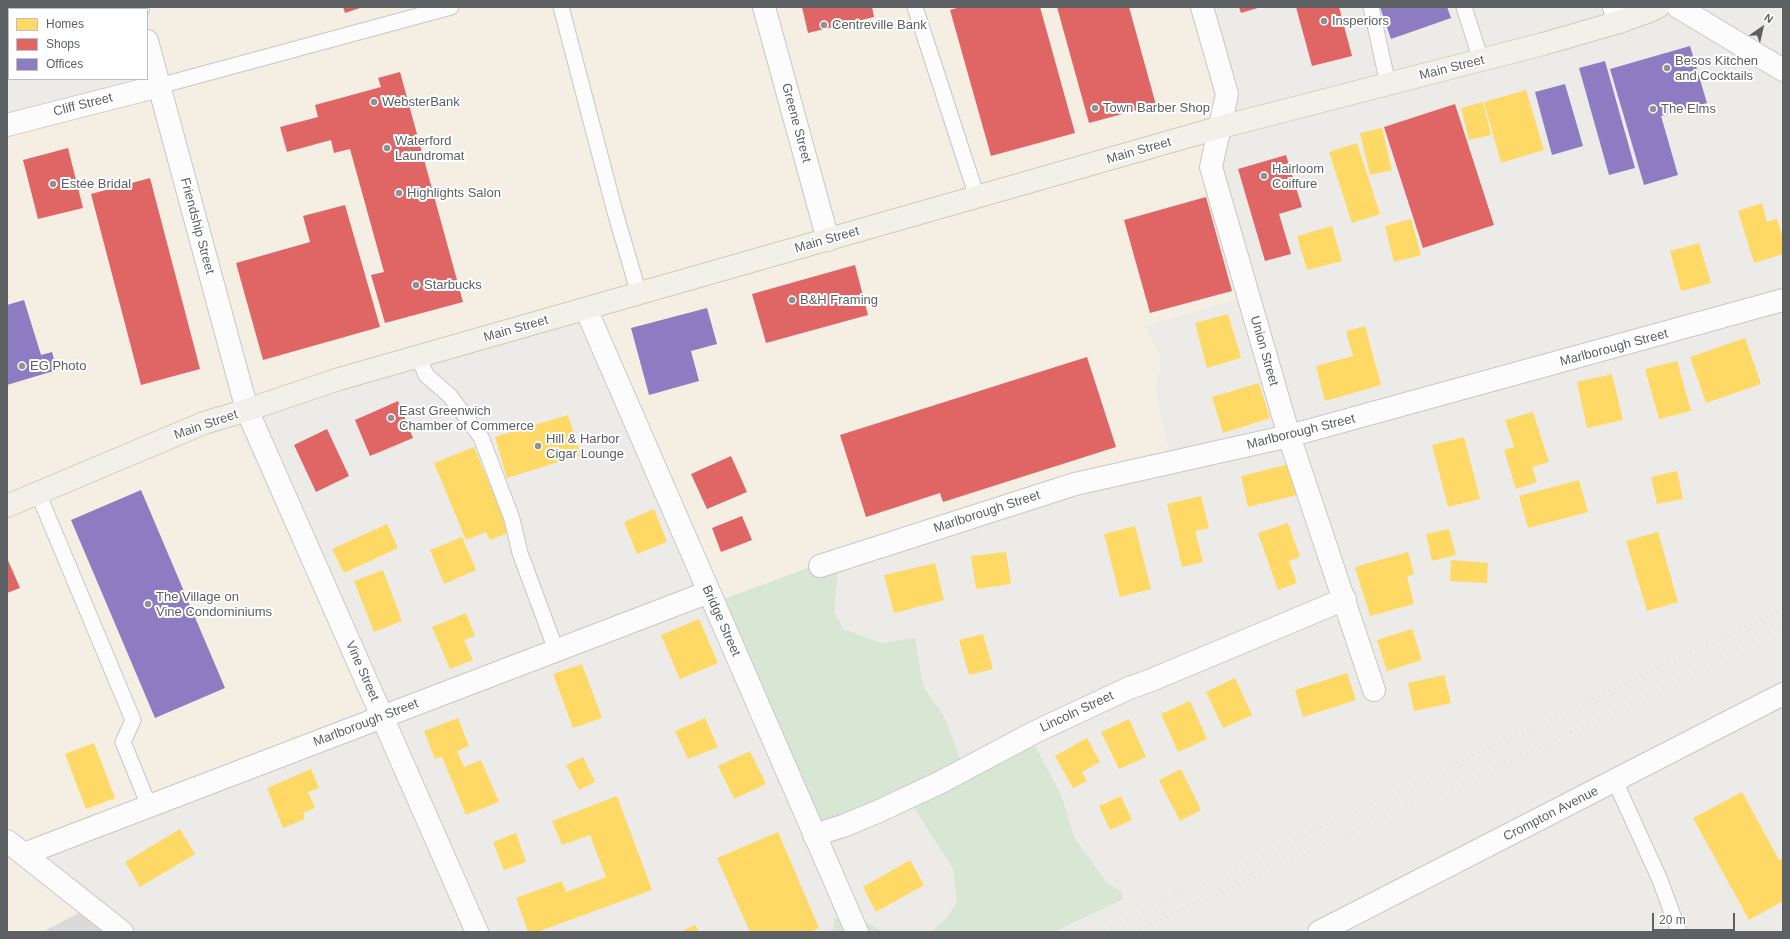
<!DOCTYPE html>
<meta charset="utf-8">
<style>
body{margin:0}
#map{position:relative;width:1790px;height:939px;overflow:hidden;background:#ecebe8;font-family:Helvetica,sans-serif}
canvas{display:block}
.frame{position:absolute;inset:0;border:8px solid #5d6164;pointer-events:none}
.legend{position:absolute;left:8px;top:8px;width:140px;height:72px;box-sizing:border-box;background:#fff;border:1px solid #bec0c1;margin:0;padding:5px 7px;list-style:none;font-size:12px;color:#5d6164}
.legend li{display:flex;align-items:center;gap:8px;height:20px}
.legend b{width:20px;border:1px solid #bec0c1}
.north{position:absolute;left:1742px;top:8px;width:40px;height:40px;-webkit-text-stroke:3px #fff;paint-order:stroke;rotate:34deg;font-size:11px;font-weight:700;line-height:16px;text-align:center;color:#5d6164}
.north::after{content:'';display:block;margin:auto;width:14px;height:18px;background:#5d6164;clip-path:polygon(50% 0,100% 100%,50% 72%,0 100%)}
.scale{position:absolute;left:1652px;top:913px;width:83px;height:18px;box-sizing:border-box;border:2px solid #5d6164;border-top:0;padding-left:5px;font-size:12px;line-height:14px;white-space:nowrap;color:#5d6164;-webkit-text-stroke:3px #fff;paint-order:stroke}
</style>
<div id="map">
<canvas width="1790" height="939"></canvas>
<div class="frame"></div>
<ul class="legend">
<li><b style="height:11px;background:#ffd966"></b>Homes</li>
<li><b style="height:11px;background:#e06666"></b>Shops</li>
<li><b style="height:11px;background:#8e7cc3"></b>Offices</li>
</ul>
<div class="north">N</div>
<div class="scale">20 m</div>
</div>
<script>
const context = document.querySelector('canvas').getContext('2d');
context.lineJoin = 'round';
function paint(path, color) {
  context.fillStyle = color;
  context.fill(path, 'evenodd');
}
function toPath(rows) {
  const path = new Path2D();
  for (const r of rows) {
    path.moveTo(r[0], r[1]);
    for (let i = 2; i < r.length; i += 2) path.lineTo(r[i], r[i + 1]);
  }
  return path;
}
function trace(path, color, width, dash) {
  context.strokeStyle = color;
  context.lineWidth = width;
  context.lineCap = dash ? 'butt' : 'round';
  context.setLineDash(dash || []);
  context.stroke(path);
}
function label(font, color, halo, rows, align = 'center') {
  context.font = font + ' Helvetica,sans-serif';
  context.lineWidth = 4;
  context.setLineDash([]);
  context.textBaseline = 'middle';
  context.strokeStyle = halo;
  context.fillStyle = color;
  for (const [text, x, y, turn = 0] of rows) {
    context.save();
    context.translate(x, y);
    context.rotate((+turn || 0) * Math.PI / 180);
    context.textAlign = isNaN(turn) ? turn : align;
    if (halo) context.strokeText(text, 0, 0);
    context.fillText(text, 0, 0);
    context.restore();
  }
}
const commercial = toPath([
 [137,7,1193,7,1219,88,1212,137,1243,298,1145,326,1162,362,1155,388,1170,457,839,560,805,569,708,605,589,313,236,421,368,707,372,721,38,861,84,910,43,932,7,932,7,125,159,86,147,41,147,9]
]);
const industrial = toPath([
 [84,910,126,932,43,932]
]);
const green = toPath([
 [839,560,834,612,843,629,882,643,915,638,923,686,944,716,963,766,1031,739,1061,794,1074,837,1107,883,1121,891,1123,899,1054,932,931,932,946,919,957,902,953,869,908,798,819,831,778,781,780,776,772,757,767,753,765,743,708,605,805,569],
 [834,918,864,921,883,932,833,932]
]);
const homes = toPath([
 [54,7,95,7,96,9,55,9],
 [1526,90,1544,150,1501,163,1484,102],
 [1483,102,1491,135,1469,140,1461,108],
 [1382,128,1392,170,1370,175,1360,133],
 [1357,143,1380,214,1352,223,1329,152],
 [1762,203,1767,222,1777,219,1783,238,1783,254,1754,263,1738,211],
 [1411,219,1421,255,1394,262,1385,226],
 [1332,226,1342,261,1307,270,1297,236],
 [1699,243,1711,283,1681,291,1670,251],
 [1228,314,1241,358,1207,368,1195,323],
 [1365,326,1381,385,1325,401,1316,366,1353,356,1346,331],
 [1745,338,1761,384,1706,403,1690,357],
 [1677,361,1691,411,1659,419,1645,369],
 [1612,374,1623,420,1587,428,1577,382],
 [1259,383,1270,418,1223,433,1212,397],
 [1533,412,1549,462,1532,467,1537,482,1516,489,1504,450,1514,447,1505,420],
 [568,415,581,455,507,478,495,437],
 [1464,437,1480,499,1448,507,1432,445],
 [474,447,510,532,490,540,486,532,466,540,434,463],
 [1289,464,1297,495,1248,507,1241,476],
 [1677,471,1683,499,1657,504,1651,477],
 [1579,480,1588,512,1528,528,1519,496],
 [1201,496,1209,528,1195,531,1203,562,1182,567,1167,504],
 [654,509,667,542,637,554,624,522],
 [1288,523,1300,557,1289,561,1297,583,1278,590,1258,533],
 [387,524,398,548,344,573,332,549],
 [1135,526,1151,589,1120,597,1104,534],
 [1449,529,1456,555,1432,561,1426,534],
 [1658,532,1678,602,1647,611,1626,541],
 [462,537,476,570,444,584,430,550],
 [1006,552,1011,584,976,589,971,556],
 [1408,552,1414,574,1407,576,1414,604,1370,616,1355,567],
 [1451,560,1488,563,1487,583,1450,581],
 [935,563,944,600,894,613,884,575],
 [383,570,402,621,374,632,354,581],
 [466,613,475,636,464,640,473,660,450,669,432,627],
 [699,619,718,663,680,679,661,635],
 [1412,629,1422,660,1387,671,1377,640],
 [983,634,993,669,969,675,959,640],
 [582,664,602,718,573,728,553,674],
 [1347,673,1356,700,1303,717,1295,690],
 [1444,675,1451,703,1414,711,1408,683],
 [1235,678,1252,715,1223,728,1206,692],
 [1190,701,1207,739,1178,752,1161,714],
 [458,718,469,746,457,751,464,767,481,760,499,802,466,815,442,757,435,759,424,731],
 [705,718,718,747,688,759,675,731],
 [1129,719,1146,757,1119,769,1101,732],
 [1087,738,1100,762,1082,772,1087,781,1073,788,1055,756],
 [94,743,115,798,86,809,65,754],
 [750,751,766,784,734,799,718,766],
 [583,757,595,782,579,790,566,765],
 [311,769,319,788,308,792,315,808,303,813,305,819,283,828,267,788],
 [1181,769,1201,810,1180,821,1159,780],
 [1742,792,1779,860,1783,858,1783,901,1749,920,1693,818],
 [617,796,652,890,537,932,528,932,516,898,562,881,566,892,606,877,590,835,562,845,552,821],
 [1121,796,1132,820,1110,830,1099,806],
 [180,829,195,854,140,887,125,862],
 [778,832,819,928,810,932,750,932,717,858],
 [516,833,526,862,504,870,493,842],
 [910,860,924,885,876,912,863,887],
 [695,925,699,932,680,932]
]);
const shops = toPath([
 [343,7,363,7,345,13],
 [802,7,872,7,874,17,808,33],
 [960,7,1040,7,1075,133,991,156,950,10],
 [1057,7,1129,7,1156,105,1089,123],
 [1239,7,1261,7,1241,13],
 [1296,7,1339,7,1352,56,1312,66],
 [400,72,463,302,385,323,371,275,384,272,350,149,334,153,331,140,287,152,280,127,318,117,315,105,381,87,378,78],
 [1455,104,1494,225,1423,248,1384,127],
 [68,148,83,208,38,219,23,160],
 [1286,155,1302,207,1279,214,1291,254,1265,261,1238,169],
 [150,178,200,369,141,385,91,194],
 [1206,197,1232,291,1150,313,1124,220],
 [345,205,380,327,263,360,236,263,310,242,303,216],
 [855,265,868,315,766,343,752,294],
 [1087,357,1116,447,943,502,940,493,866,517,840,435],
 [398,401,413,438,370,456,355,420],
 [327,429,349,476,316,492,294,445],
 [731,456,747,492,707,509,691,474],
 [742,516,752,540,721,552,712,528],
 [7,558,20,588,7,593]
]);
const offices = toPath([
 [1380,7,1447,7,1451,18,1391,39],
 [1690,46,1707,103,1661,116,1678,175,1644,185,1610,69],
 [1605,61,1635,168,1609,175,1579,68],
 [1565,84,1583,146,1552,155,1535,92],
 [24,300,41,355,52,352,57,370,7,385,7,305],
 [707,308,717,344,691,351,699,381,649,395,631,328],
 [141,490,225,688,155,718,71,520]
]);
const service = toPath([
 [561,7,615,212,639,294],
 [915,7,977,197],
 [1371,7,1388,84],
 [1464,7,1481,60],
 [159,86,451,7],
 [418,356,426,375,450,396,481,437,512,519,520,553,556,650],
 [38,493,133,720,123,742,149,806],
 [1615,781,1660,880,1679,932]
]);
const minor = toPath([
 [137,7,138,9],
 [764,7,828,240],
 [1202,7,1227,94,1211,167,1289,436,1374,690],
 [1614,7,1619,22],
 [1678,7,1783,70],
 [147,41,247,410,477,932],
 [7,125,159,86],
 [586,309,857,932],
 [820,566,1075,484,1289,436,1783,300],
 [814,835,843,826,877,812,941,782,1035,732,1129,688,1149,681,1345,599],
 [24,854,709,592]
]);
const tertiary = toPath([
 [7,841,122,932],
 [1319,932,1783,694]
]);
const primary = toPath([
 [7,506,204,423,247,410,339,379,1221,127,1543,44,1619,22,1650,11,1658,7]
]);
const rail = toPath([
 [1099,932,1783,609],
 [1134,932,1562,737,1783,626]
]);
const markers = [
 [1324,21,4,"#8f9192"],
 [824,25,4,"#8f9192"],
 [1667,68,4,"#8f9192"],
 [374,102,4,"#8f9192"],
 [1095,108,4,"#8f9192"],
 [1653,109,4,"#8f9192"],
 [387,148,4,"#8f9192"],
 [1264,176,4,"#8f9192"],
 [53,184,4,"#8f9192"],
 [399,193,4,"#8f9192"],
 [416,285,4,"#8f9192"],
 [792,300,4,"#8f9192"],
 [22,366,4,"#8f9192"],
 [391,418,4,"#8f9192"],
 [538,446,4,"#8f9192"],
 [148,604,4,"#8f9192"]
];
const poiNames = [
 ["Insperiors",1332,21],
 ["Centreville Bank",832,25],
 ["Besos Kitchen",1675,61],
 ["and Cocktails",1675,76],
 ["WebsterBank",382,102],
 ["Town Barber Shop",1103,108],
 ["The Elms",1661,109],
 ["Waterford",395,141],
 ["Laundromat",395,156],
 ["Hairloom",1272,169],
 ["Coiffure",1272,184],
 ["Estée Bridal",61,184],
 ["Highlights Salon",407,193],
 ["Starbucks",424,285],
 ["B&H Framing",800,300],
 ["EG Photo",30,366],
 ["East Greenwich",399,411],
 ["Chamber of Commerce",399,426],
 ["Hill & Harbor",546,439],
 ["Cigar Lounge",546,454],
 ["The Village on",156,597],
 ["Vine Condominiums",156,612]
];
const streetNames = [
 ["Main Street",1452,68,-14],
 ["Cliff Street",83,105,-14],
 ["Greene Street",796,123,75],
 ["Main Street",1139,151,-16],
 ["Friendship Street",197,226,75],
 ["Main Street",827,240,-16],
 ["Main Street",516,329,-16],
 ["Marlborough Street",1614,348,-15],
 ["Union Street",1264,351,74],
 ["Main Street",206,425,-19],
 ["Marlborough Street",1301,432,-14],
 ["Marlborough Street",987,512,-18],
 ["Bridge Street",721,621,66],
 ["Vine Street",362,671,66],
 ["Lincoln Street",1077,712,-25],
 ["Marlborough Street",366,723,-21],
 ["Crompton Avenue",1551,814,-27]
];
paint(commercial, '#f4efe2');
paint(industrial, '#dcdad8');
paint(green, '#d7e7d4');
paint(homes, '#ffd966');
paint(shops, '#e06666');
paint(offices, '#8e7cc3');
trace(service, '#c7c7c7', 17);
trace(minor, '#c7c7c7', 24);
trace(tertiary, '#c7c7c7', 24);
trace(primary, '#d2cab8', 24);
trace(service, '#fcfcfc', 15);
trace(minor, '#fcfcfc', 22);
trace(tertiary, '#fcfcfc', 22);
trace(primary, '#f2f0e9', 22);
trace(rail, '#e3e2e2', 3, [1, 5]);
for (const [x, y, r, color] of markers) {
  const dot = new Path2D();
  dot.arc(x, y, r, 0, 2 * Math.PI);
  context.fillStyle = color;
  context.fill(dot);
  trace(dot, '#fff', 1.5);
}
label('13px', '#5d6164', '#fff', poiNames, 'left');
label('13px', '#5d6164', '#fff', streetNames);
</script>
